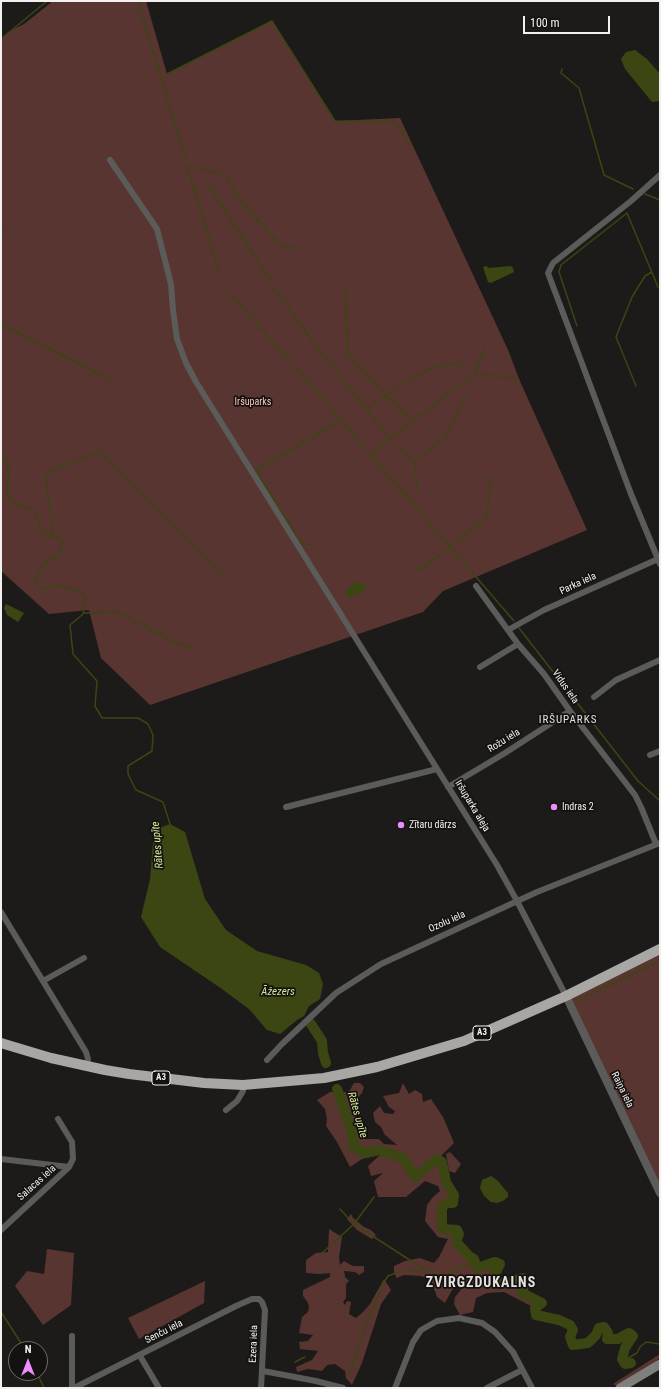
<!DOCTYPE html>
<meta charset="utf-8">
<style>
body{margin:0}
#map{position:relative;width:661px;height:1389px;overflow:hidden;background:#1d1b19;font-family:"Roboto Condensed",sans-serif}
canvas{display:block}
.frame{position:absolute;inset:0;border:2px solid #f2f1ef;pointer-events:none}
.north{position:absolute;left:8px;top:1341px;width:40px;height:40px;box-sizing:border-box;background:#141210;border:1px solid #6d6b69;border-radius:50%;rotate:0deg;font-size:11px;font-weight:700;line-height:16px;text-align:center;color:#f2f1ef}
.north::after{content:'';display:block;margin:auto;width:14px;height:18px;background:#ea8dfd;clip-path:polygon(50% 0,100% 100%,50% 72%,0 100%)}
.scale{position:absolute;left:523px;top:16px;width:87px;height:18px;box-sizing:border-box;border:2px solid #f2f1ef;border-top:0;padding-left:5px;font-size:12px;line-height:14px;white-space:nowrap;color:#f2f1ef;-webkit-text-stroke:3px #141210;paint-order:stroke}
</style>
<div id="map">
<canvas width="661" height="1389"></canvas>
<div class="frame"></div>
<div class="north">N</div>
<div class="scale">100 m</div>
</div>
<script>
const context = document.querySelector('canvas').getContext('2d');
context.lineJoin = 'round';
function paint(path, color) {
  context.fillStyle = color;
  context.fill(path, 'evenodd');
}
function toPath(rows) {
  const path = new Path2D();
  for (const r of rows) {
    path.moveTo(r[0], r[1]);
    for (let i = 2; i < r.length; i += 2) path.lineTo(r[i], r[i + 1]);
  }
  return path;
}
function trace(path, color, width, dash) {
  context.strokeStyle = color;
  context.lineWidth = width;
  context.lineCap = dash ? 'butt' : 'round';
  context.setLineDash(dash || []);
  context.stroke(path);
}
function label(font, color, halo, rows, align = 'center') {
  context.font = font + ' "Roboto Condensed",sans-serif';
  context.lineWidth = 3.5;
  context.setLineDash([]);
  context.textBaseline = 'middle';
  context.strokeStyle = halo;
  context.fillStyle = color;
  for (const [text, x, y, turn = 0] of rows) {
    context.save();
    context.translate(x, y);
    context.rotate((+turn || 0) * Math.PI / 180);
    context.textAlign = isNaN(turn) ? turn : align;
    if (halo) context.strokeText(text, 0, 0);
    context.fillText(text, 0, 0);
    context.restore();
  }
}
const green = toPath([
 [53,1,146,1,167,74,272,21,335,121,400,118,509,352,519,379,587,530,443,591,423,612,150,705,101,658,89,610,49,614,1,571,1,39,8,32,24,24],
 [660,949,660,1193,566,996],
 [354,1083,360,1083,364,1087,362,1093,354,1102,351,1111,357,1118,363,1139,379,1139,384,1144,397,1145,385,1135,381,1127,375,1122,373,1113,380,1106,384,1113,393,1114,395,1111,389,1107,383,1096,399,1093,403,1083,409,1094,415,1090,422,1094,423,1102,431,1099,443,1117,454,1143,440,1157,446,1171,446,1182,454,1195,453,1203,446,1203,442,1208,442,1228,455,1230,459,1234,456,1242,469,1256,474,1259,477,1268,495,1262,500,1264,492,1280,506,1284,523,1278,524,1285,522,1293,542,1303,535,1308,504,1292,487,1293,476,1298,473,1312,460,1315,454,1304,455,1297,464,1286,457,1281,445,1303,437,1297,431,1280,421,1276,404,1275,397,1278,395,1275,394,1271,394,1266,405,1261,420,1258,434,1263,439,1257,448,1239,438,1237,425,1221,427,1205,433,1197,440,1191,438,1186,425,1181,406,1197,378,1197,374,1181,383,1173,371,1176,368,1166,380,1155,362,1159,350,1167,337,1142,326,1126,327,1119,325,1109,317,1100,330,1092,347,1092,350,1090],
 [450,1152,461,1164,455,1173,449,1171,446,1154],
 [351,1214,353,1218,364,1227,371,1230,376,1235,372,1239,357,1230,347,1219],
 [329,1229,342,1237,339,1257,340,1265,344,1261,353,1266,364,1266,364,1272,359,1275,355,1272,344,1271,345,1277,349,1281,346,1284,346,1298,343,1302,345,1305,347,1301,351,1302,349,1314,356,1318,363,1312,370,1304,384,1279,391,1290,381,1304,362,1363,352,1385,346,1378,345,1371,335,1364,327,1365,322,1371,308,1369,297,1372,296,1367,312,1360,318,1351,300,1349,299,1342,308,1341,313,1335,299,1333,302,1317,308,1312,309,1307,308,1303,303,1296,303,1290,330,1277,330,1273,319,1274,306,1273,306,1260,316,1253,328,1252],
 [47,1249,74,1253,71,1305,43,1325,15,1286,27,1271,44,1274],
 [205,1281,204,1303,139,1339,128,1318],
 [660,1354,660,1357,654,1364,617,1386,613,1384]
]);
const water = toPath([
 [635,50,647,59,660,74,660,101,652,102,625,69,621,59,626,52],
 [486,266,489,268,511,266,513,268,514,272,491,283,488,282,483,267],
 [359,582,365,585,366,588,364,591,352,597,349,597,346,595,346,591,354,583],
 [6,604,24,613,18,622,7,615,4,608],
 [170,824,185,832,205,899,226,930,257,951,306,965,319,973,323,984,320,999,309,1006,304,1016,297,1020,280,1034,267,1030,249,1009,222,989,160,947,141,917,150,879,154,830],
 [491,1176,497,1180,508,1193,508,1197,503,1201,497,1203,491,1202,484,1196,480,1188,482,1180]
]);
const stream = toPath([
 [138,1,186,160],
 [1,39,47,1],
 [562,69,561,73,579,88,604,175,633,189],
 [167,74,272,21,335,121,393,122,402,130,409,145],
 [209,186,270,280],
 [645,194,660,200],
 [1,234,3,231],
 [220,274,187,166,221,173,227,176,233,189,244,205,280,245,284,247,297,246],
 [273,286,311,339,390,439],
 [346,290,347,350,350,358,413,422],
 [229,293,292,363],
 [1,324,111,380],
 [577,326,559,272,561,265,627,213,658,287],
 [296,368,514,621],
 [475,373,485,348],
 [636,386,616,337,632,297,645,276,652,272],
 [366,409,414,377,431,369,448,364,457,364,464,367],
 [397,446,414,462,417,483,416,491],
 [371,454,475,373,519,379],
 [1,456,6,460,9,471,7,495,15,504,32,509,37,515,42,534,61,539,63,542,59,555,47,561,34,579,39,588,61,586,82,592,86,600,83,614,70,625,73,654,97,681,95,706,102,718,138,718,148,724,153,735,152,751,128,766,128,774,136,790,163,802,170,824],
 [414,462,446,437,466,395],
 [53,536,46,477,50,471,97,453,102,453,187,539,226,580],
 [311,545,302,543,256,471,341,420],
 [414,572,431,562,487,517,491,475],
 [83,613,118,612,176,643,194,649],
 [519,628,638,781,660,801],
 [577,1001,660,961],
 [340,1209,354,1224,422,1268],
 [322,1253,354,1224,374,1197],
 [404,1270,415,1271,425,1268,431,1270,441,1280,444,1281,448,1279,451,1271,459,1267,466,1267,469,1261,469,1256],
 [1,1312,25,1349],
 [623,1361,637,1353,640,1347,646,1342,660,1344],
 [295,1362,305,1357],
 [37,1373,44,1388],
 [350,1373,361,1337,383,1284,388,1276,398,1272]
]);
const river = toPath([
 [311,1024,322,1041,323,1053,326,1063],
 [337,1089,350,1126,354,1147,365,1153,379,1150,403,1158,415,1177,437,1159,442,1162,446,1182,454,1195,453,1203,446,1203,442,1208,442,1229,457,1230,459,1234,456,1242,469,1256,474,1259,477,1268,495,1262,500,1264,492,1280,506,1284,513,1281,523,1278,524,1285,522,1293,542,1303,535,1308,536,1315,559,1320,570,1325,573,1330,570,1337,573,1345,588,1343,596,1335,599,1328,604,1327,608,1333,607,1339,618,1339,629,1333,633,1336,625,1348,622,1359,625,1364,631,1363]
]);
const minor = toPath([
 [110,160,157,229,171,284,173,310,177,339,186,363,196,382,497,865,517,901,566,996],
 [660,175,631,201,553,263,548,273,631,494,660,564],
 [476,586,518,644,544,674,570,711,635,795,641,807,656,844],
 [508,630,544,610,658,559],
 [480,667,518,644],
 [594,697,616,680,660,660],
 [650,755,660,751],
 [448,787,505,753,570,711],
 [286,807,437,769],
 [1,912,86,1052,88,1059,87,1066],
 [43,981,84,958],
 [267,1060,282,1044,336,993,381,964,537,892,660,843],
 [226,1110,237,1101,243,1091,243,1085],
 [1,1159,69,1167],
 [1,1230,69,1167,73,1159,72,1142,58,1119],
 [72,1336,72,1388],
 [140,1356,159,1388],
 [263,1371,316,1381,343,1388],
 [74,1388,236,1306,252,1299,259,1299,262,1302,265,1310,261,1388],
 [395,1388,413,1342,421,1330,437,1321,459,1318,482,1323,495,1332,513,1352,532,1388],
 [487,1388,522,1370]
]);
const tertiary = toPath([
 [566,996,660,1193]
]);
const secondary = toPath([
 [620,1388,660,1364]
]);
const trunk = toPath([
 [1,1043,51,1058,105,1070,129,1074,204,1083,243,1085,324,1078,377,1067,464,1041,566,996,660,949]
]);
const markers = [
 [554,807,4,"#ea8dfd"],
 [401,825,4,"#ea8dfd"]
];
const shields = [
 [482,1033,18],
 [161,1078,18]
];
const shieldNames = [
 ["A3",482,1033],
 ["A3",161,1078]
];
const parkNames = [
 ["Iršuparks",253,402]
];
const streetNames = [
 ["Parka iela",578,584,-25],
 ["Vidus iela",565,687,55],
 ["Rožu iela",504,741,-32],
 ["Iršuparka aleja",472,806,59],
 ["Ozolu iela",447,922,-24],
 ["Raiņa iela",622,1090,64],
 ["Salacas iela",37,1183,-42],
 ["Senču iela",164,1332,-27],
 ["Ezera iela",254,1344,-88]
];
const poiNames = [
 ["Indras 2",562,807],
 ["Zītaru dārzs",409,825]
];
const neighbourhoodNames = [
 ["IRŠUPARKS",568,720]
];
const waterNames = [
 ["Rātes upīte",158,845,-95],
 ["Āžezers",278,992],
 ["Rātes upīte",357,1115,74]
];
const districtNames = [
 ["ZVIRGZDUKALNS",481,1283]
];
paint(green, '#583530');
paint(water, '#3c4612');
trace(stream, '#3c4612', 1.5);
trace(river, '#3c4612', 10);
trace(minor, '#5b5b59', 6);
trace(tertiary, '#5b5b59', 8);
trace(secondary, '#7f7f7c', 9);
trace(trunk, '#a8a7a4', 10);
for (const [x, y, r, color] of markers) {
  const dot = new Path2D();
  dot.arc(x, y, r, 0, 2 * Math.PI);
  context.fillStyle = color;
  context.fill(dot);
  trace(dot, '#141210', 1.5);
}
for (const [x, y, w] of shields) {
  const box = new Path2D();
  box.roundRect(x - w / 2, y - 7, w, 14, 3);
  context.fillStyle = '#141210';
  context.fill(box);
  trace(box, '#f2f1ef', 1);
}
label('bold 9px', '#f2f1ef', null, shieldNames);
label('10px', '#fdc7bf', '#141210', parkNames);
label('10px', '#f2f1ef', '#141210', streetNames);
label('10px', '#f2f1ef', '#141210', poiNames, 'left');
context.letterSpacing = '1px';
label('11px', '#e4e1de', '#141210', neighbourhoodNames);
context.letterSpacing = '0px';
label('italic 11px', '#d5e898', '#141210', waterNames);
context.letterSpacing = '1px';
label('bold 14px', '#e4e1de', '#141210', districtNames);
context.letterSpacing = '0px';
</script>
